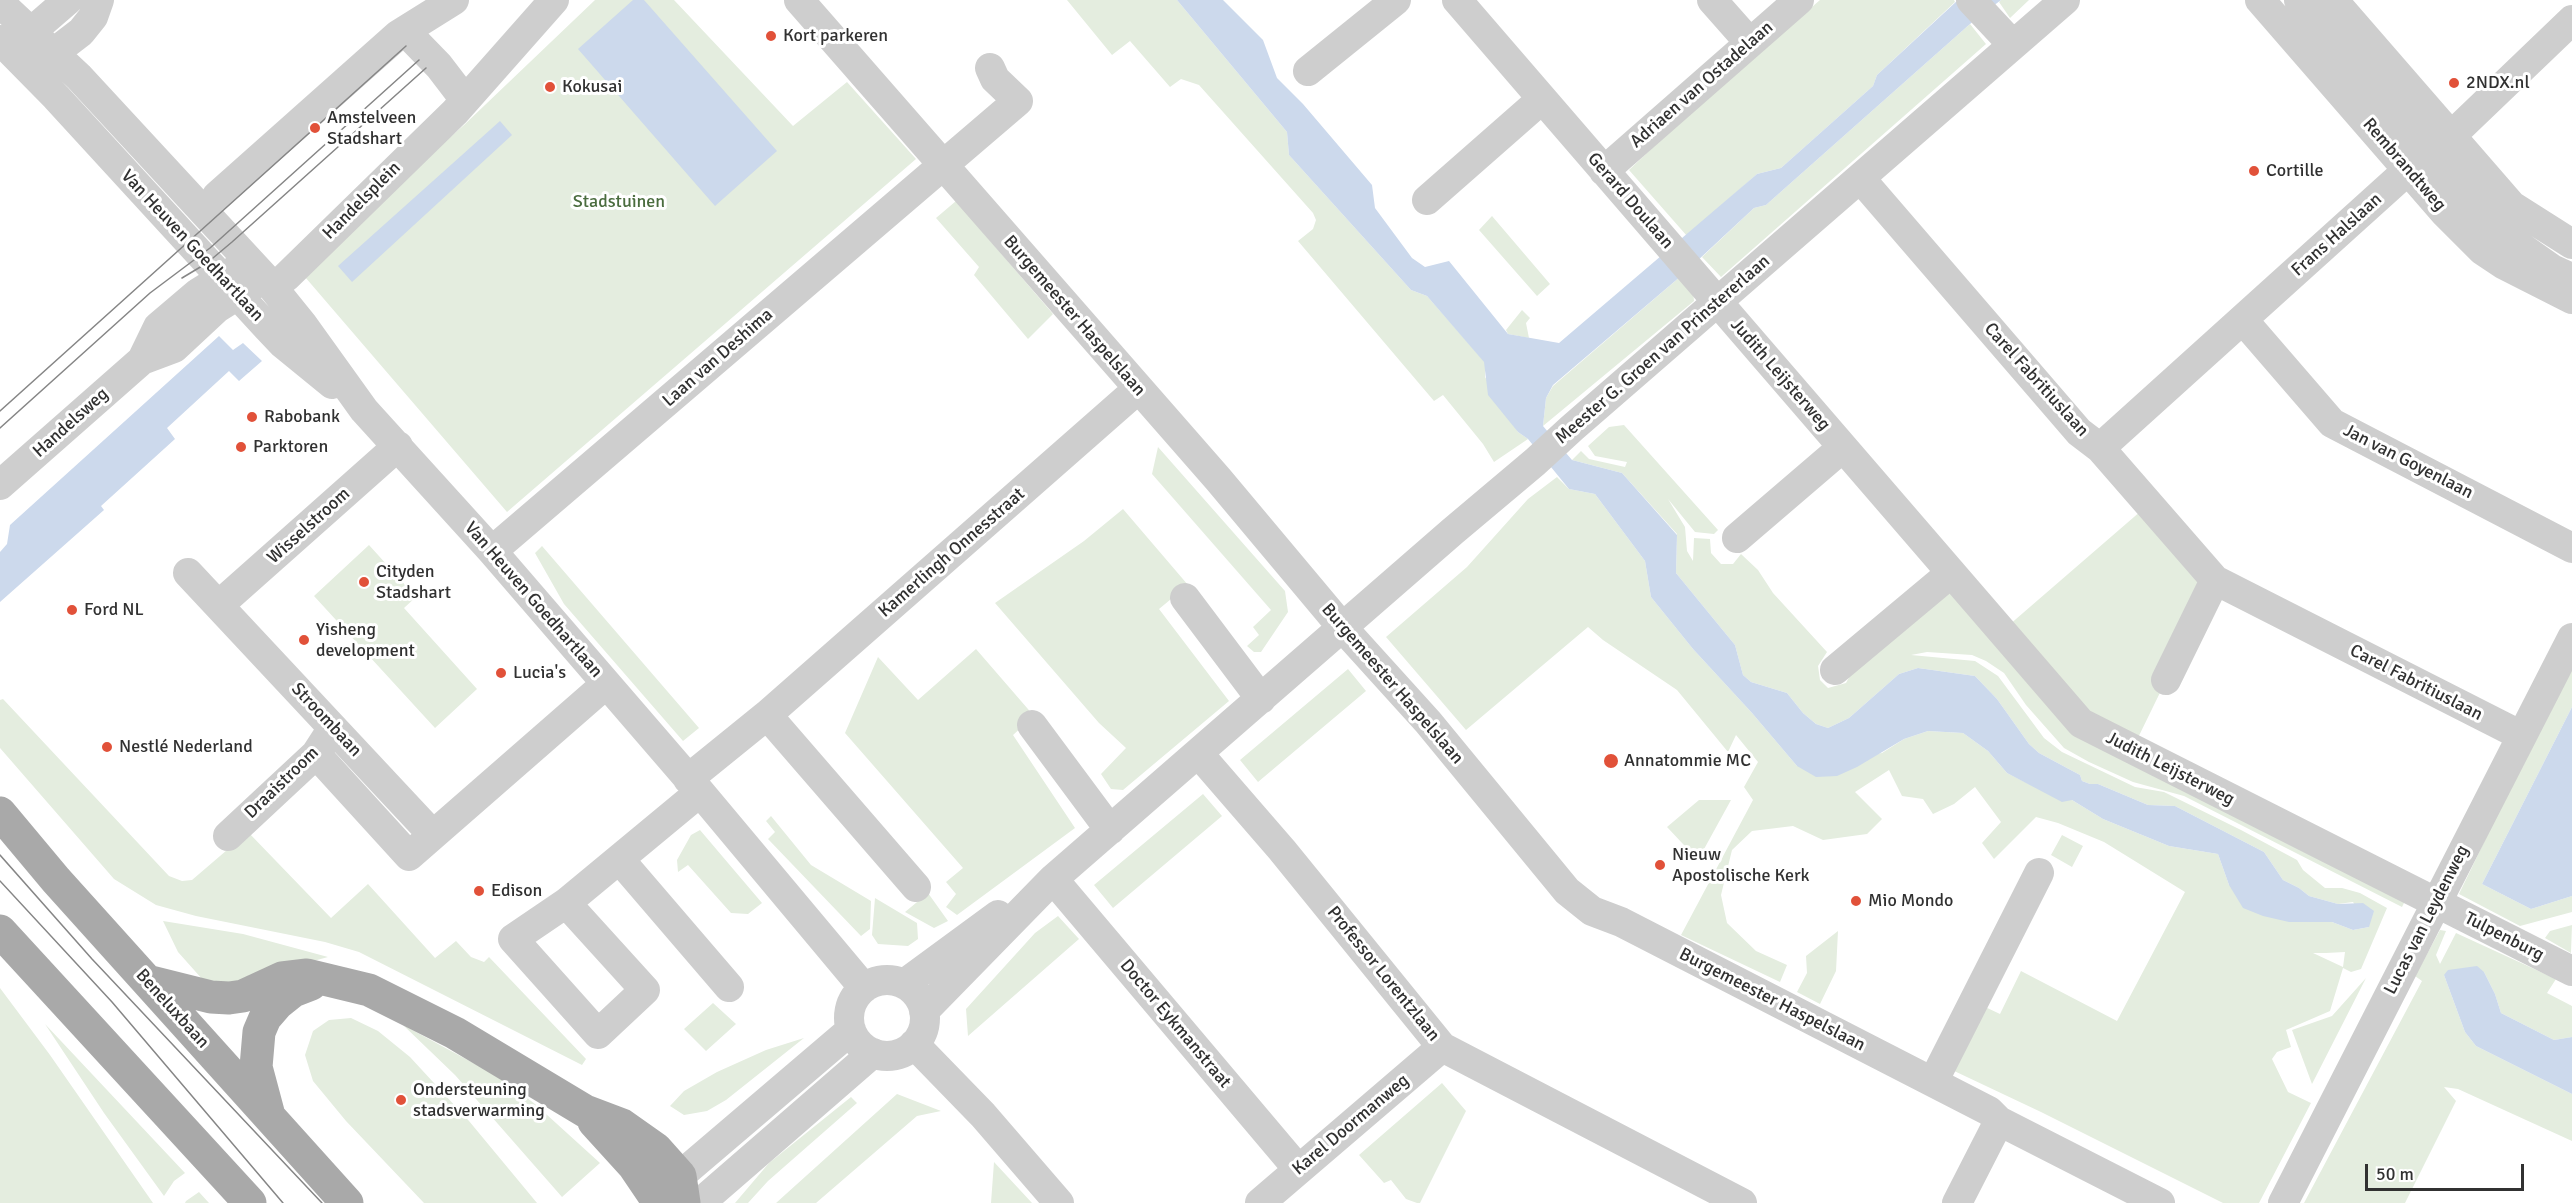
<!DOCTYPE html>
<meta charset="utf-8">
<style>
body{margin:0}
#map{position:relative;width:2572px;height:1203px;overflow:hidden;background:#fff;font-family:Signika,sans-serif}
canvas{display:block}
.scale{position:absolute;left:2365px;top:1164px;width:159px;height:27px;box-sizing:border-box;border:3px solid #313131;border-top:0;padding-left:8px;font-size:18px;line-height:21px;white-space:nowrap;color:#313131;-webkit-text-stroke:4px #fff;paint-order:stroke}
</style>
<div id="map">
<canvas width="2572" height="1203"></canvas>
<div class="scale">50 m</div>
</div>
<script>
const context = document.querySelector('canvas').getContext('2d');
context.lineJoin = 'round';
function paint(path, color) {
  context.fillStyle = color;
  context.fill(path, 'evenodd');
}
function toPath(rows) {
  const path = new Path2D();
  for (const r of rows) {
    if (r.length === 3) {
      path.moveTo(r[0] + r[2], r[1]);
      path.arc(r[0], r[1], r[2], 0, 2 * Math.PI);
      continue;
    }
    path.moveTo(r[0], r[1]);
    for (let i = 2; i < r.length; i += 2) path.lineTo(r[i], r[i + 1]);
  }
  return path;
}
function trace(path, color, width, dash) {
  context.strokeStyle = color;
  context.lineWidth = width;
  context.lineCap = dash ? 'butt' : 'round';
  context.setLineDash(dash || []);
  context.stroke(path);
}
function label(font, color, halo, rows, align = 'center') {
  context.font = font + ' Signika,sans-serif';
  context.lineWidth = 6;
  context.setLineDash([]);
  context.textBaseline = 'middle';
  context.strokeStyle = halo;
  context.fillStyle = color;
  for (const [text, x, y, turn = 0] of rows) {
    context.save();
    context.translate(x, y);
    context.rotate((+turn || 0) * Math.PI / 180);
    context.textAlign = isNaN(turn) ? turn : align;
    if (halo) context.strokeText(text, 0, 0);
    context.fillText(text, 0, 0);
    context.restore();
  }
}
const green = toPath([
 [595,0,674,0,793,126,847,82,916,159,507,512,299,270,464,125],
 [1067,0,1177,0,1287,132,1289,155,1411,290,1427,296,1485,362,1485,377,1518,432,1528,439,1494,462,1483,444,1443,395,1434,401,1298,241,1313,229,1316,220,1313,213,1199,85,1181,79,1170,87,1130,41,1112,55],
 [1820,0,1954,0,1955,2,1877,75,1873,86,1781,168,1757,174,1687,236,1629,170,1684,118],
 [2001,0,2029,0,2010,18,1999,2],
 [1970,24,1986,44,1721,277,1702,257,1754,208,1766,205],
 [956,201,1053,314,1028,339,974,275,979,267,936,218],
 [1492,216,1550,284,1537,296,1479,230],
 [1681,276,1693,291,1694,301,1543,426,1546,398,1553,386],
 [1522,310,1530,318,1526,323,1529,338,1508,334,1506,330],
 [1624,425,1718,530,1714,534,1695,532,1668,499,1685,527,1687,551,1693,561,1694,538,1710,539,1711,553,1721,564,1733,564,1741,554,1758,570,1773,593,1827,652,1818,666,1820,680,1828,688,1846,683,1854,668,1943,591,1961,597,2050,703,2406,899,2402,907,2184,796,2133,782,2089,762,2064,748,2026,705,2004,673,1986,661,1972,655,1927,652,1911,655,1975,661,1998,676,2044,738,2062,752,2135,787,2164,792,2241,830,2297,860,2303,870,2325,888,2342,888,2360,893,2387,908,2361,969,2351,972,2343,968,2330,1011,2286,1030,2291,1047,2277,1052,2272,1059,2288,1092,2311,1103,2259,1203,2223,1203,2041,1112,1950,1069,1981,1005,2000,1014,2021,971,2117,1021,2185,892,2104,842,2058,823,2036,817,1994,859,1982,843,2001,822,1975,787,1954,804,1933,814,1923,799,1902,796,1889,770,1855,792,1882,819,1867,834,1823,840,1793,826,1752,831,1732,850,1721,895,1727,923,1756,951,1787,965,1780,982,1681,935,1753,800,1744,787,1758,762,1736,735,1728,752,1677,690,1603,640,1588,627,1466,730,1386,637,1467,567,1528,499,1557,477,1569,489,1595,494,1645,561,1651,597,1693,649,1752,713,1797,766,1882,753,1904,739,1928,731,1963,733,1988,751,2007,773,2033,786,2072,800,2103,819,2169,846,2218,854,2229,885,2314,921,2332,922,2353,930,2369,927,2353,902,2338,904,2309,896,2299,888,2283,880,2264,852,2175,806,2148,805,2098,784,2090,784,2082,781,2080,775,2039,753,2029,744,1997,699,1975,676,1918,668,1899,674,1849,718,1828,728,1816,724,1803,713,1787,693,1751,682,1743,675,1735,645,1676,573,1677,534,1622,473,1572,460,1581,451,1589,459,1625,467,1627,462,1595,456,1588,446,1609,427],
 [2345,952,2343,967,2313,953,2326,953],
 [1158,447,1285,591,1288,612,1261,652,1254,652,1247,646,1259,635,1253,627,1271,610,1152,474],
 [2149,504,2215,580,2132,750,2001,632],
 [1123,509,1188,585,1159,609,1229,701,1123,790,1111,789,1101,774,1126,748,1099,723,995,603,1084,541],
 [369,545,416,597,404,608,477,689,435,728,314,596],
 [542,546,699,728,683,741,564,604,535,553],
 [976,649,1034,716,1013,735,1075,828,957,915,946,907,956,894,946,882,963,868,845,733,878,657,918,700],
 [2572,660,2572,707,2482,884,2531,909,2572,896,2572,912,2520,926,2459,894],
 [1348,669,1366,691,1258,782,1240,760],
 [3,699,169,876,182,881,192,880,248,832,331,918,368,884,435,958,456,941,471,957,484,962,489,957,586,1059,582,1065,359,952,325,942,196,916,156,905,114,879,0,748,0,700],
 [1203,794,1222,816,1113,908,1094,885],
 [1699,800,1731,800,1698,860,1667,827],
 [771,816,811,865,871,901,870,929,861,936,768,839,775,832,766,821],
 [700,830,762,903,748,914,731,913,688,865,678,872,677,860,691,835],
 [2062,835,2083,846,2072,867,2051,855],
 [928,893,948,921,934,928,905,912],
 [875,898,917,923,918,939,908,946,878,944,872,935],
 [1058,916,1079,939,968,1036,966,1009,1035,933],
 [163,921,243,934,328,957,211,989,178,952],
 [2572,925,2571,953,2545,938,2550,931],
 [2440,930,2446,931,2436,955,2440,964,2456,933,2556,979,2547,993,2572,1006,2572,1037,2554,1040,2501,1013,2495,994,2484,972,2444,975,2465,1032,2476,1046,2572,1094,2572,1141,2458,1089,2444,1087,2456,1101,2405,1203,2304,1203,2422,981,2415,976],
 [1838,931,1836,971,1820,1004,1797,992,1807,973,1806,956],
 [2366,978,2312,1084,2292,1030,2332,1016],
 [0,988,50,1055,153,1203,0,1203],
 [713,1003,736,1024,706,1051,684,1029],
 [351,1018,378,1031,410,1057,469,1121,537,1203,424,1203,346,1121,313,1081,305,1055,313,1031,329,1020],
 [45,1024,185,1173,174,1181,164,1196,104,1113],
 [403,1025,501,1078,535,1104,600,1163,562,1197,455,1075],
 [804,1038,726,1100,707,1111,684,1115,670,1106,684,1091,717,1072,766,1050],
 [1442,1083,1466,1111,1420,1203,1417,1203,1406,1199,1391,1180,1384,1183,1359,1155],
 [897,1094,941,1111,917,1116,816,1203,776,1203],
 [851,1097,857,1103,768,1181,748,1203,735,1203,769,1163],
 [994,1162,1032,1203,991,1203],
 [199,1192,209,1203,185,1203,186,1201]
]);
const water = toPath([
 [633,0,644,0,777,151,715,206,578,49],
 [1177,0,1223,0,1263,40,1277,78,1303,104,1372,185,1375,208,1412,258,1425,267,1449,261,1508,334,1559,343,1757,174,1781,168,1873,86,1877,75,1958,0,2001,0,1970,24,1766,205,1754,208,1681,276,1553,385,1546,398,1543,426,1572,460,1622,473,1677,535,1676,573,1735,645,1743,675,1751,682,1787,693,1803,713,1816,724,1828,728,1849,718,1899,674,1918,668,1975,676,1997,699,2029,744,2039,753,2080,775,2082,781,2090,784,2098,784,2148,805,2175,806,2264,852,2283,880,2299,888,2309,896,2338,904,2363,903,2374,911,2369,927,2353,930,2332,922,2289,922,2263,916,2243,908,2229,885,2218,854,2169,846,2103,819,2072,800,2062,802,2007,773,1988,751,1963,733,1928,731,1904,739,1857,767,1837,776,1816,777,1797,766,1752,713,1693,649,1651,597,1645,561,1595,494,1569,489,1528,439,1518,432,1488,395,1484,362,1427,296,1411,290,1289,155,1287,132],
 [500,121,512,135,352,282,338,266],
 [219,336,233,350,243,343,262,361,239,381,229,371,167,428,175,439,101,506,104,510,0,602,0,552,7,544,10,525],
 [2572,707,2572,896,2531,909,2482,884],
 [2477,966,2484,972,2495,994,2501,1013,2554,1040,2572,1037,2572,1094,2476,1046,2465,1032,2444,975,2448,970]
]);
const minor = toPath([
 [799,0,1218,479,1342,627,1428,722,1567,891,1592,911,1621,922,1989,1111,1999,1121,2160,1203],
 [1457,0,2081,723,2572,971],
 [1712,0,1750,43],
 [1971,0,2013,45],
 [2260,0,2445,213,2482,250,2503,264,2572,299],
 [2299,0,2428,153,2508,238,2552,269,2569,277],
 [2333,0,2512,206,2572,244],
 [0,3,79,77,265,278,303,325,364,410,492,551,700,792,864,988],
 [405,31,439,66,465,100],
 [0,40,56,97,267,327,283,344,332,384],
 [13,41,31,32,68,0],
 [38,65,81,32,93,17,99,0],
 [1308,71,1396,0],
 [1604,171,1799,0],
 [1860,178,2079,432,2100,448,2215,580,2522,736],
 [217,196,398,35,454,0],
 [1427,200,1542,99],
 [286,277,455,112,554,0],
 [2243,320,2332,423,2572,548],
 [142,360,158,327,198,293,237,269],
 [2100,448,2408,170,2451,136,2572,20],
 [0,485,142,360,174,348,217,308,252,286],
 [1737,538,1842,448],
 [492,551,1018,101,995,79,990,68],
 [188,573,433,835],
 [1185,598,1261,699],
 [219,605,398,446],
 [1835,670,1951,573],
 [2166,680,2215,580],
 [767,715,916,887],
 [1032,725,1110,830],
 [1198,753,1282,850,1442,1047,1742,1203],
 [316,754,409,856,606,684],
 [688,779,767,715,1138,389],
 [228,836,316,754,327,737],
 [620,860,729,987],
 [1053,879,1298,1169],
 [566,903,645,990,598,1034,513,939,566,903,700,792],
 [887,1018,38],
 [904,984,998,915],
 [924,1011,1053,879,1453,531,1535,462,1572,428,2065,0],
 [914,1044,983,1115,1059,1203],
 [1933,1082,2039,873],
 [661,1192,851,1030],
 [700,1203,873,1053],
 [1260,1203,1442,1047],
 [1957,1203,1999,1121],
 [2283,1203,2572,638]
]);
const major = toPath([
 [0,813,56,880,347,1203],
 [0,931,250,1203],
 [147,981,211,997,229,998,243,996,282,978,307,975,369,990,455,1033,585,1111,622,1125,656,1149,680,1176,684,1203],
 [268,1112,256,1067,259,1032,265,1018,278,1003,293,991,311,984],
 [594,1122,634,1166,655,1197,665,1203]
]);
const tram = toPath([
 [182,278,207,263,232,242,426,68],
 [0,411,406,46],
 [0,428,150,293,210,248,419,60],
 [0,855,92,959,322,1203],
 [0,881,112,1002,283,1203]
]);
const markers = [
 [771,36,6,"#e15139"],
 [2454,83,6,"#e15139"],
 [550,87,6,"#e15139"],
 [315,128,6,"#e15139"],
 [2254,171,6,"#e15139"],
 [252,417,6,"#e15139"],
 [241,447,6,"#e15139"],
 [364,582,6,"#e15139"],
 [72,610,6,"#e15139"],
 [304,640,6,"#e15139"],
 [501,673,6,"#e15139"],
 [107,747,6,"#e15139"],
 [1611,761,8,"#e15139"],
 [1660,865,6,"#e15139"],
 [479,891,6,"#e15139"],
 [1856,901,6,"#e15139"],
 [401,1100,6,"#e15139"]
];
const poiNames = [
 ["Kort parkeren",783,36],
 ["2NDX.nl",2466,83],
 ["Kokusai",562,87],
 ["Amstelveen",327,118],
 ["Stadshart",327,139],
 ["Cortille",2266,171],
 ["Rabobank",264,417],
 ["Parktoren",253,447],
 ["Cityden",376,572],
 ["Stadshart",376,593],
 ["Ford NL",84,610],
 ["Yisheng",316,630],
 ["development",316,651],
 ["Lucia's",513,673],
 ["Nestlé Nederland",119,747],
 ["Annatommie MC",1624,761],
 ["Nieuw",1672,855],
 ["Apostolische Kerk",1672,876],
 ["Edison",491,891],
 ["Mio Mondo",1868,901],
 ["Ondersteuning",413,1090],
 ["stadsverwarming",413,1111]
];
const streetNames = [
 ["Adriaen van Ostadelaan",1702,85,-41],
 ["Rembrandtweg",2404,165,49],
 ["Handelsplein",362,201,-45],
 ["Gerard Doulaan",1630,201,49],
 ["Frans Halslaan",2337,235,-42],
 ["Van Heuven Goedhartlaan",192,246,47],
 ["Burgemeester Haspelslaan",1074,316,49],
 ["Meester G. Groen van Prinstererlaan",1663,350,-41],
 ["Laan van Deshima",718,358,-41],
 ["Judith Leijsterweg",1780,375,49],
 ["Carel Fabritiuslaan",2036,380,48],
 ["Handelsweg",71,423,-42],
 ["Jan van Goyenlaan",2408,462,27],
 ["Wisselstroom",309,526,-42],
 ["Kamerlingh Onnesstraat",952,553,-41],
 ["Van Heuven Goedhartlaan",533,600,49],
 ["Carel Fabritiuslaan",2416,683,27],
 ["Burgemeester Haspelslaan",1392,684,49],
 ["Stroombaan",326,720,47],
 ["Judith Leijsterweg",2170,769,27],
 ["Draaistroom",282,783,-44],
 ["Lucas van Leydenweg",2427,920,-63],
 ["Tulpenburg",2504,937,27],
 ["Professor Lorentzlaan",1383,974,51],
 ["Burgemeester Haspelslaan",1772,1000,27],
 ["Beneluxbaan",172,1009,48],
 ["Doctor Eykmanstraat",1175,1024,50],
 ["Karel Doormanweg",1351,1125,-40]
];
const parkNames = [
 ["Stadstuinen",619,202]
];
paint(green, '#e4eddf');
paint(water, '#ccd9ec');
trace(minor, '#cecece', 30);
trace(major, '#a9a9a9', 33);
trace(tram, '#868686', 1.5);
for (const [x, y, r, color] of markers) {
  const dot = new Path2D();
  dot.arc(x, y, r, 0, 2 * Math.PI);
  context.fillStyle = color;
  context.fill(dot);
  trace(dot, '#fff', 2);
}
label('18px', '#313131', '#fff', poiNames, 'left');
label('18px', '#313131', '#fff', streetNames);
label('18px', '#4a6c3e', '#fff', parkNames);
</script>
